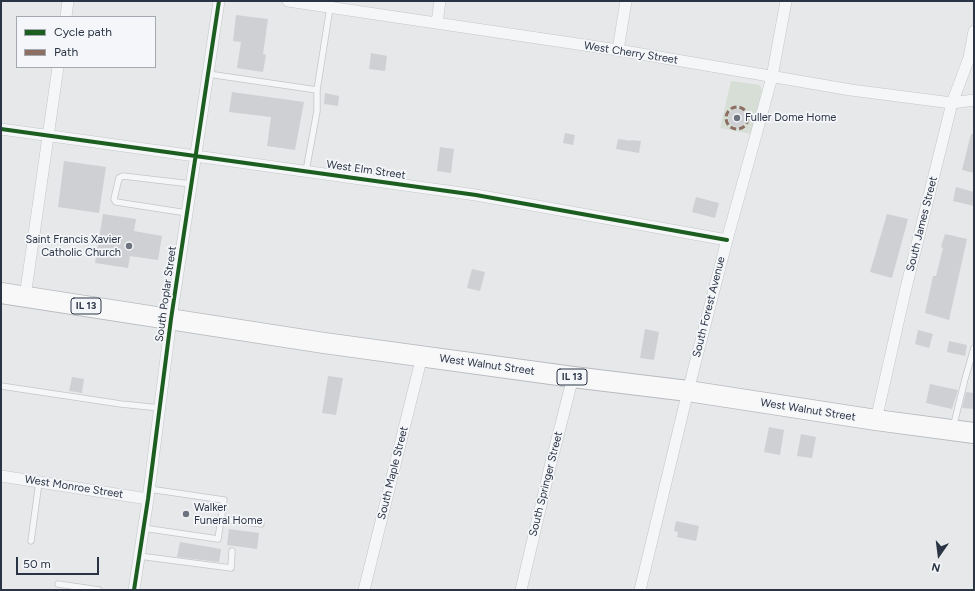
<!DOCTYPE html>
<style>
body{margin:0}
#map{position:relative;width:975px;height:591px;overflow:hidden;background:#e6e8ea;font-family:Figtree,sans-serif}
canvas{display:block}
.frame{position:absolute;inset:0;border:2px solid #2b3445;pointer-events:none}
.legend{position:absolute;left:16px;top:16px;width:140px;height:52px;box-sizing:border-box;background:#f4f6f9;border:1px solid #a4a8b1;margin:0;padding:5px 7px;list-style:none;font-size:12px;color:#2b3445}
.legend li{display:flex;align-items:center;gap:8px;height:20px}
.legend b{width:20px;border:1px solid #a4a8b1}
.north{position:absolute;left:919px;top:535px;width:40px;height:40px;-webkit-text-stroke:3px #f4f6f9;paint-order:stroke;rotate:194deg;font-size:11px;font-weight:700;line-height:16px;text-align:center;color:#2b3445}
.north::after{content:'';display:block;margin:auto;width:14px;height:18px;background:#2b3445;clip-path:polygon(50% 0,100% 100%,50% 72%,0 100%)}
.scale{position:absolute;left:16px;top:557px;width:83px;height:18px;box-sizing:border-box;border:2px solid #2b3445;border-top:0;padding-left:5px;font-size:12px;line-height:14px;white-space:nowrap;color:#2b3445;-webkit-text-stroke:3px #f4f6f9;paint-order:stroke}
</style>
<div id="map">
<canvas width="975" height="591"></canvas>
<div class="frame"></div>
<ul class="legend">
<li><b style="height:5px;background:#1b5e20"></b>Cycle path</li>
<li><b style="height:5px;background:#8d6e63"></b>Path</li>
</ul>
<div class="north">N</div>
<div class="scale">50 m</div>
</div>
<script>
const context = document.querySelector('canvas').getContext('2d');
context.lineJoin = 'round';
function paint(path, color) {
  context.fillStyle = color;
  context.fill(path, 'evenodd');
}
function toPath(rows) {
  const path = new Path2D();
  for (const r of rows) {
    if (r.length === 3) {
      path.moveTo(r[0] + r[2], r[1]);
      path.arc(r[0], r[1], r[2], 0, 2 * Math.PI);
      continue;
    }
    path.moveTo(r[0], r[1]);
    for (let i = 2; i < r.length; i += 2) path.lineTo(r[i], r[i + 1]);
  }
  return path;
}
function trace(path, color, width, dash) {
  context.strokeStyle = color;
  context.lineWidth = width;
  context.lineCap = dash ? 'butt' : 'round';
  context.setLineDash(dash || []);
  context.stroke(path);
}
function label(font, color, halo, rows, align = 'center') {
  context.font = font + ' Figtree,sans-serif';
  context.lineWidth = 3.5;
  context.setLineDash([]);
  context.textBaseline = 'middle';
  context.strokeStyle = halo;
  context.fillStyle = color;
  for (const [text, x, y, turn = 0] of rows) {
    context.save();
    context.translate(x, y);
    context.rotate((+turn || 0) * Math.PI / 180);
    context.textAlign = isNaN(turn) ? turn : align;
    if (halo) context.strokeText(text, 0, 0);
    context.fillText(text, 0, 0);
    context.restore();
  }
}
const green = toPath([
 [731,81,760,85,762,91,751,134,720,128],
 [737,109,745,113,746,119,743,125,735,127,731,125,728,119,730,112]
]);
const building = toPath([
 [236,15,268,19,263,54,266,55,263,72,237,68,241,42,233,41],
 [371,53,387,56,385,71,369,69],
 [232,92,304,102,295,150,267,146,271,117,229,112],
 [325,93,339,96,338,106,324,104],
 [737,118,9],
 [565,133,575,135,573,145,563,143],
 [971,134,974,134,974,173,962,170],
 [618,139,631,141,631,140,641,141,639,153,616,149],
 [440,147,454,149,451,173,437,171],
 [64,161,106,167,99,213,58,207],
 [956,187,974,192,974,206,953,201],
 [696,197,719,203,715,218,692,212],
 [103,214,136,219,134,231,162,236,158,260,130,256,128,268,95,263],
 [887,214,908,219,892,278,870,272],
 [945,234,967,239,949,320,925,313,933,276,936,276,943,248,941,247],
 [472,269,485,272,480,291,467,288],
 [645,329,659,332,654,360,640,358],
 [918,330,933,334,929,348,915,344],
 [949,341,967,345,965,356,947,352],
 [328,376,343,378,336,415,322,413],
 [72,377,84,379,82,393,69,391],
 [930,384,958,390,952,409,926,403],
 [966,392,974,393,974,409,962,408],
 [769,427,784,430,780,455,764,452],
 [801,434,816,437,812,458,797,456],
 [676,521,699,526,696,541,677,537,678,532,674,531],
 [229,529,259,533,257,549,227,545],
 [180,542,221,549,219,562,177,557]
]);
const lane = toPath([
 [208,74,317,90],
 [306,171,317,111,317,90,331,1],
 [187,213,116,202,114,199,119,178,123,176,191,184],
 [1,386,121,404,160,408],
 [953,428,965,379,974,348],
 [221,519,261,524],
 [143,528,218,539,224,500,149,489],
 [31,541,39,482],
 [139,556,231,568,232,551],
 [58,584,99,590]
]);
const street = toPath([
 [288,1,618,50,851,90,952,103,974,100],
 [66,17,68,1],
 [437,23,440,1],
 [618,50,626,1],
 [1,129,476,195,727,240],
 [25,297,58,67],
 [876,420,905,292,952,103,969,58,974,31],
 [1,476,148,499],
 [134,590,148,499,171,319,219,1],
 [364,590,422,356],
 [521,590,550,467,573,377],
 [640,590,688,391,727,240,772,77,786,1]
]);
const highway = toPath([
 [1,293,324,343,573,377,688,391,876,420,974,433]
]);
const quiet = toPath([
 [737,118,11]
]);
const cycleway = toPath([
 [1,129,476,195,727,240],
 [134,590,148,499,171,319,219,1]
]);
const markers = [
 [737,118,4,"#6c737f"],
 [129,246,4,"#6c737f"],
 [186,514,4,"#6c737f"]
];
const shields = [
 [86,306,30],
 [572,377,30]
];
const shieldNames = [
 ["IL 13",86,306],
 ["IL 13",572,377]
];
const streetNames = [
 ["West Cherry Street",631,53,9],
 ["West Elm Street",366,170,8],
 ["South James Street",922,224,-76],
 ["South Poplar Street",166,294,-82],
 ["South Forest Avenue",709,307,-76],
 ["West Walnut Street",487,365,8],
 ["West Walnut Street",808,410,9],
 ["South Maple Street",393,473,-76],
 ["South Springer Street",546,484,-76],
 ["West Monroe Street",74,487,9]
];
const poiNames = [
 ["Fuller Dome Home",745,118],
 ["Saint Francis Xavier",121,240,"right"],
 ["Catholic Church",121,253,"right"],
 ["Walker",194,508],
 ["Funeral Home",194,521]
];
paint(green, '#d6ded6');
paint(building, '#ced0d3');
trace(lane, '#c4c6c8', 7);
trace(street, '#c4c6c8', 12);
trace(highway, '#b8bbbf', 22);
trace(lane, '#f5f6f7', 5.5);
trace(street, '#f5f6f7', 11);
trace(highway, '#f8f8f8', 20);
trace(quiet, '#8d6e63', 3, [6, 3]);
trace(cycleway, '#1b5e20', 4);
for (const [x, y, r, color] of markers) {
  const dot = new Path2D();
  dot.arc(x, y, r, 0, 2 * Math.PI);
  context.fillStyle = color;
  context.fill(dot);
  trace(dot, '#f4f6f9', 1.5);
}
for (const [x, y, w] of shields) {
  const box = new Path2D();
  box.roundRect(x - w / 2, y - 8, w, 16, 3);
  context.fillStyle = '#f4f6f9';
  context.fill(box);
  trace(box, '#2b3445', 1);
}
label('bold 10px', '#2b3445', null, shieldNames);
label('11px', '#2b3445', '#f4f6f9', streetNames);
label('11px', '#2b3445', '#f4f6f9', poiNames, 'left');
</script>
